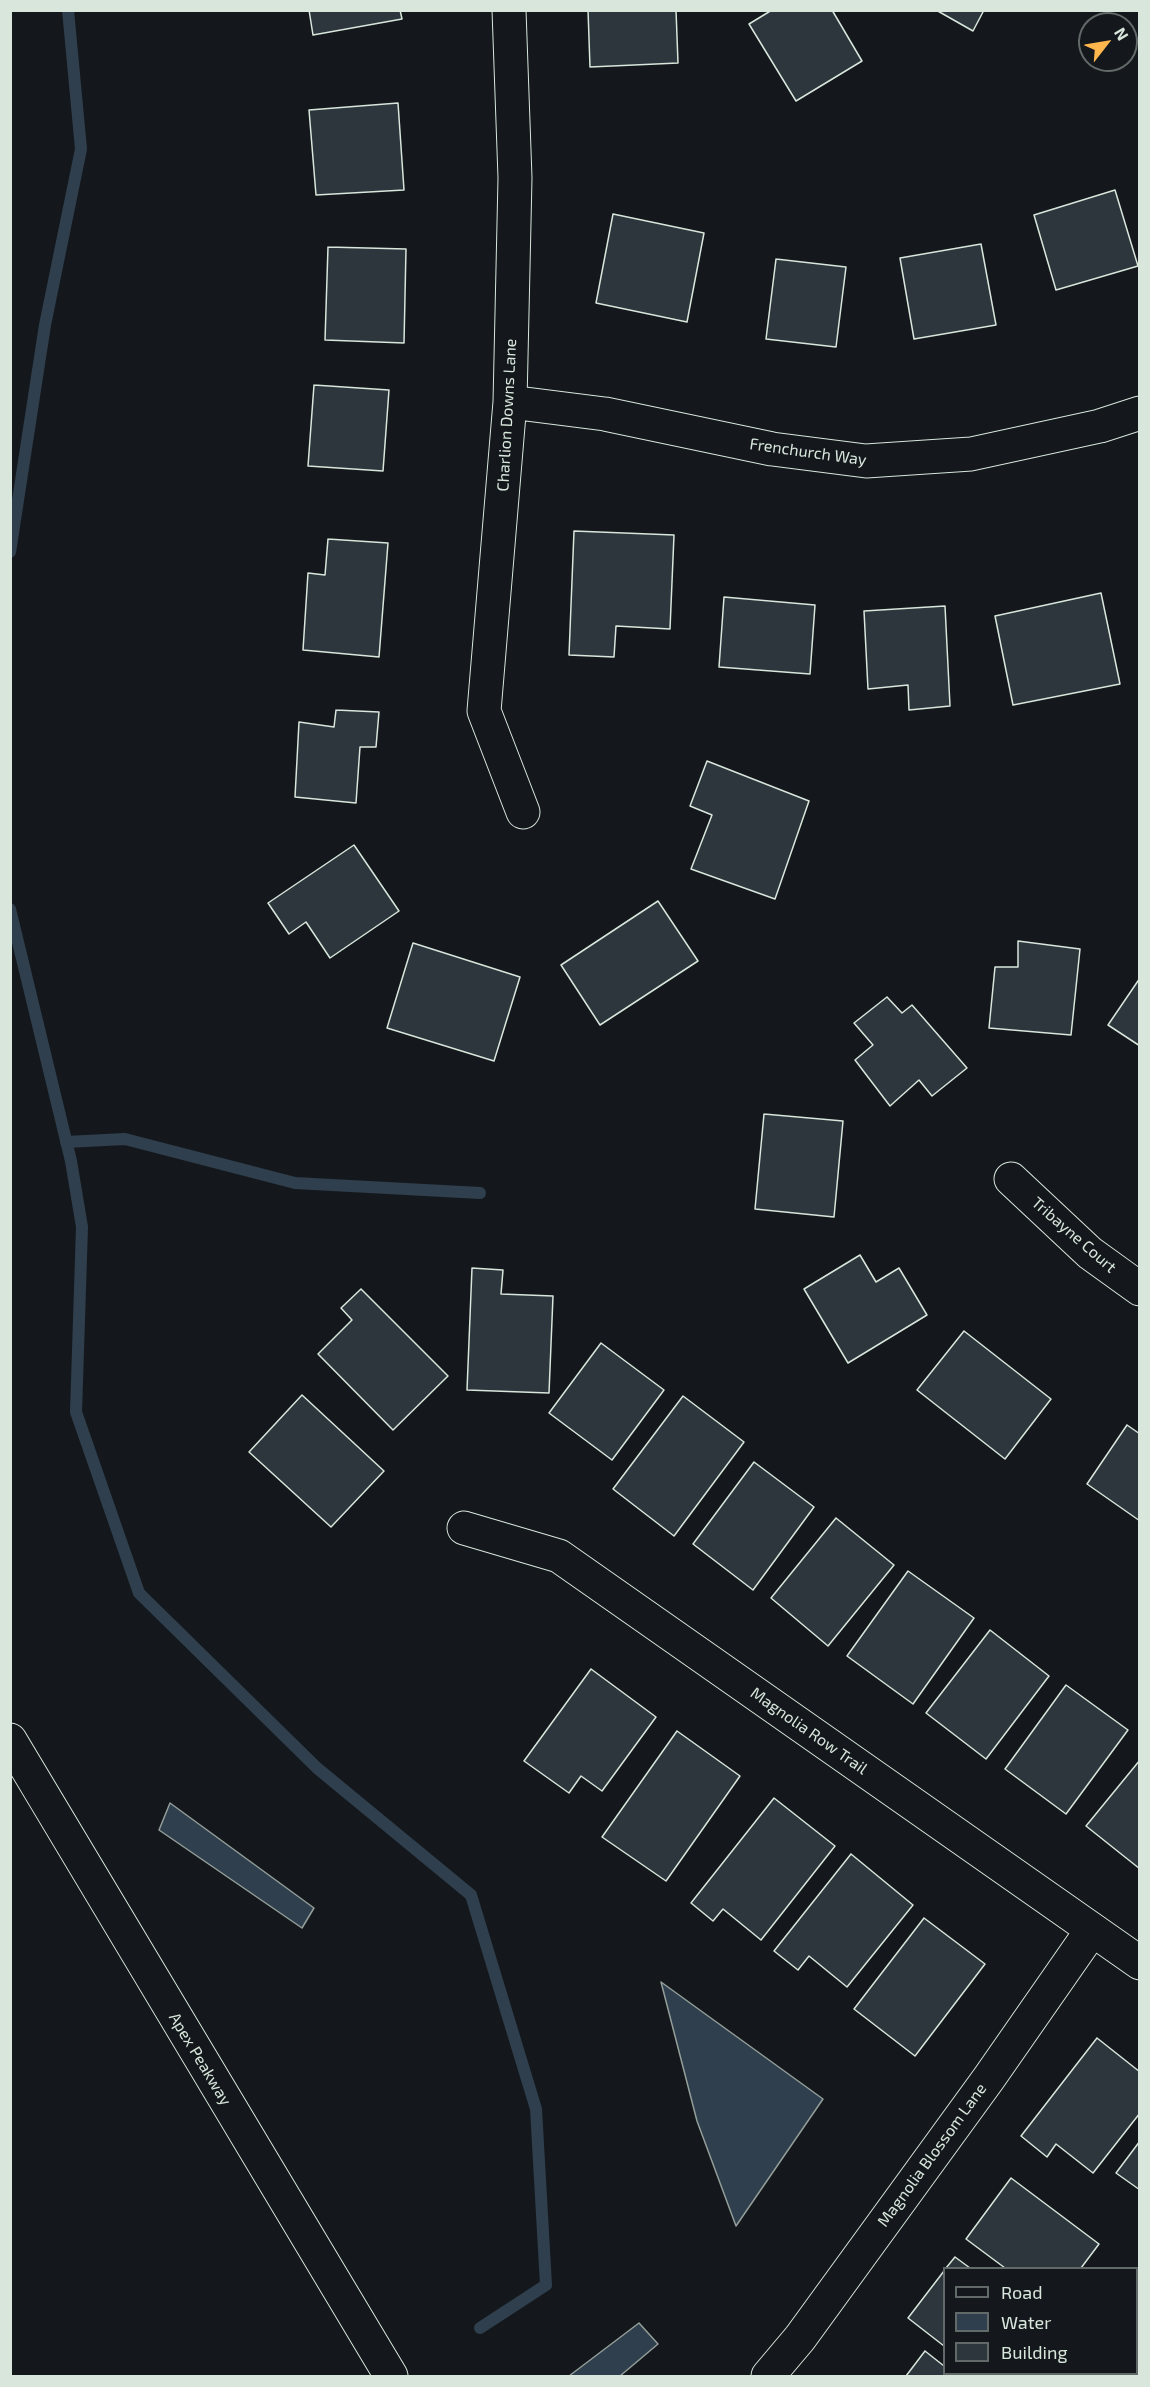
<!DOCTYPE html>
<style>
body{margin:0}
#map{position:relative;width:1150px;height:2387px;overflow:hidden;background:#14181c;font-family:"Exo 2",sans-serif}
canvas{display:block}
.frame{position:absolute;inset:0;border:12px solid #d8e6dc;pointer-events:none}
.legend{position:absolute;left:943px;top:2267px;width:195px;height:108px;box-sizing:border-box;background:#14181c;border:2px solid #626a69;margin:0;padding:8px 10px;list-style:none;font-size:18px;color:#d8e6dc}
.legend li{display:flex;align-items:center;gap:12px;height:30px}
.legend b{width:30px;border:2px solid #626a69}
.north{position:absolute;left:1078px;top:12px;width:60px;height:60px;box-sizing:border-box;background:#14181c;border:2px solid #626a69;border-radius:50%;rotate:59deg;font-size:16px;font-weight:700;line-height:24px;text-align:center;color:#d8e6dc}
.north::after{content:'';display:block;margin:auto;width:21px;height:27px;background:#ffb74d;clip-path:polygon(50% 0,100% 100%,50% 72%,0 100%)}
</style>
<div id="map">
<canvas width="1150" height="2387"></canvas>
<div class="frame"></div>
<ul class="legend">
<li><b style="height:8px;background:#14181c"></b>Road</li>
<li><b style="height:16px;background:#2f3f4d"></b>Water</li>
<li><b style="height:16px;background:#2c363c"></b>Building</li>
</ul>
<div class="north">N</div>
</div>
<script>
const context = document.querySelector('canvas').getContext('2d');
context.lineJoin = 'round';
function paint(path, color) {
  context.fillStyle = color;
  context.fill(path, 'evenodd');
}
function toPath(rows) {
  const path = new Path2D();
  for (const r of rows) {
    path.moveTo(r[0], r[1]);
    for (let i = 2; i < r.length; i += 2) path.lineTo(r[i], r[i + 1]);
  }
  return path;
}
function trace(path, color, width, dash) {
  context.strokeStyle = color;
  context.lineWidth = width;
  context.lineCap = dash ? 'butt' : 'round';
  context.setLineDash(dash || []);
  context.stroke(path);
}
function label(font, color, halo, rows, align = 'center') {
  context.font = font + ' "Exo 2",sans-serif';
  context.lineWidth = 4.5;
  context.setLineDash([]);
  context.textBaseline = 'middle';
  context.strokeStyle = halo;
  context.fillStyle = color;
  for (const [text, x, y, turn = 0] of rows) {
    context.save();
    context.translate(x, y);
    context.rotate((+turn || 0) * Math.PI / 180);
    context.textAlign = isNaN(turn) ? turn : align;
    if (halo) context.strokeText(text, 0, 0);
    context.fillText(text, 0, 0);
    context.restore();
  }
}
const water = toPath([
 [170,1803,314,1908,302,1928,159,1830,170,1803],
 [661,1982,823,2099,736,2226,697,2121,661,1982],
 [639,2323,658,2344,620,2376,569,2376,639,2323]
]);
const stream = toPath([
 [10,552,45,325,81,149,68,10],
 [10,909,71,1161,82,1227,76,1412,139,1593,317,1768,471,1895,536,2109,546,2285,480,2328],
 [66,1142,125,1139,295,1183,480,1193]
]);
const building = toPath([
 [309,10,400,10,402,19,313,35,309,10],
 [588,10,676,10,678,63,590,67,588,10],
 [772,10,832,10,862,61,796,101,749,24,772,10],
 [936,10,984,10,973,31,936,10],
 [398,103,404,190,316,195,309,110,398,103],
 [1115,190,1138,266,1056,290,1034,215,1115,190],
 [613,214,704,233,687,322,596,303,613,214],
 [981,244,996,325,914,339,900,258,981,244],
 [328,247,406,249,404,343,325,340,328,247],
 [776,259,846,267,836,347,766,339,776,259],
 [314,385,389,390,383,471,308,466,314,385],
 [574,531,674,535,670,629,616,626,614,657,569,655,574,531],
 [328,539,388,543,379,657,303,650,308,573,325,575,328,539],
 [1101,593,1120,684,1013,705,995,616,1101,593],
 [724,597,815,605,810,674,719,667,724,597],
 [945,606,950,706,909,710,908,685,868,689,864,611,945,606],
 [336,710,379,712,376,747,360,747,356,803,295,797,299,722,334,727,336,710],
 [707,761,809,801,775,899,691,869,712,815,690,806,707,761],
 [354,845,399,911,330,958,306,922,289,934,268,903,354,845],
 [658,901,698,961,600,1025,561,965,658,901],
 [1018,941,1080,949,1071,1035,989,1028,995,967,1018,967,1018,941],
 [413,943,520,977,494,1061,387,1028,413,943],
 [1140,978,1140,1046,1108,1025,1140,978],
 [887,997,902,1013,912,1005,967,1068,932,1096,919,1080,890,1106,855,1060,873,1045,854,1023,887,997],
 [764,1114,843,1121,834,1217,755,1209,764,1114],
 [860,1255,876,1282,899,1268,927,1315,848,1363,804,1289,860,1255],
 [472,1268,503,1270,501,1294,553,1296,549,1393,467,1390,472,1268],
 [361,1289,448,1376,393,1430,318,1354,352,1320,341,1308,361,1289],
 [964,1331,1051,1399,1005,1459,917,1390,964,1331],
 [601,1343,664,1390,612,1460,549,1413,601,1343],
 [302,1395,384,1471,331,1527,249,1452,302,1395],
 [683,1396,744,1442,674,1536,613,1489,683,1396],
 [1127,1425,1140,1434,1140,1521,1087,1484,1127,1425],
 [754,1462,814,1507,753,1590,693,1544,754,1462],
 [836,1518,894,1565,828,1646,771,1598,836,1518],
 [908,1571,974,1618,913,1704,847,1656,908,1571],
 [990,1630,1049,1676,986,1759,926,1713,990,1630],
 [591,1669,656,1717,602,1791,581,1776,569,1793,524,1761,591,1669],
 [1066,1685,1128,1730,1066,1814,1005,1769,1066,1685],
 [677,1731,740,1776,666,1881,602,1837,677,1731],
 [1140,1760,1140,1869,1086,1826,1140,1760],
 [774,1798,835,1846,761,1940,723,1909,713,1921,691,1903,774,1798],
 [851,1854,913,1905,847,1987,809,1956,798,1970,774,1951,851,1854],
 [924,1918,985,1964,915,2056,854,2009,924,1918],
 [1097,2038,1140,2072,1140,2113,1093,2173,1056,2144,1047,2157,1021,2136,1097,2038],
 [1140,2141,1140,2190,1116,2173,1140,2141],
 [1011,2178,1099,2244,1081,2268,1005,2268,966,2239,1011,2178],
 [955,2257,970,2268,946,2268,955,2257],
 [944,2271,944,2346,908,2318,944,2271],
 [925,2351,944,2366,944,2374,954,2374,958,2376,906,2376,925,2351],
 [980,2374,996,2374,994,2376,984,2376,980,2374]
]);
const street = toPath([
 [509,10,515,178,510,402,484,711,523,812],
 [510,402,605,414,772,449,866,461,971,454,1100,426,1140,413],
 [1011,1179,1090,1253,1140,1289],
 [464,1528,559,1556,1140,1963],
 [768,2376,800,2338,989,2078,1092,1930]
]);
const secondary = toPath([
 [10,1740,391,2376]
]);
const streetNames = [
 ["Charlion Downs Lane",507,415,-87],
 ["Frenchurch Way",808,452,8],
 ["Tribayne Court",1074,1235,41],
 ["Magnolia Row Trail",809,1731,35],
 ["Apex Peakway",200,2059,59],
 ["Magnolia Blossom Lane",932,2155,-54]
];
paint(water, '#2f3f4d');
trace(water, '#939e99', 1.5);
trace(stream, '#2f3f4d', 12);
paint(building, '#2c363c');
trace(building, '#d8e6dc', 1.5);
trace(street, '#d8e6dc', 35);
trace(secondary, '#d8e6dc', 35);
trace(street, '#14181c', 33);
trace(secondary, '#14181c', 33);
label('16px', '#d8e6dc', '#14181c', streetNames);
</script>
